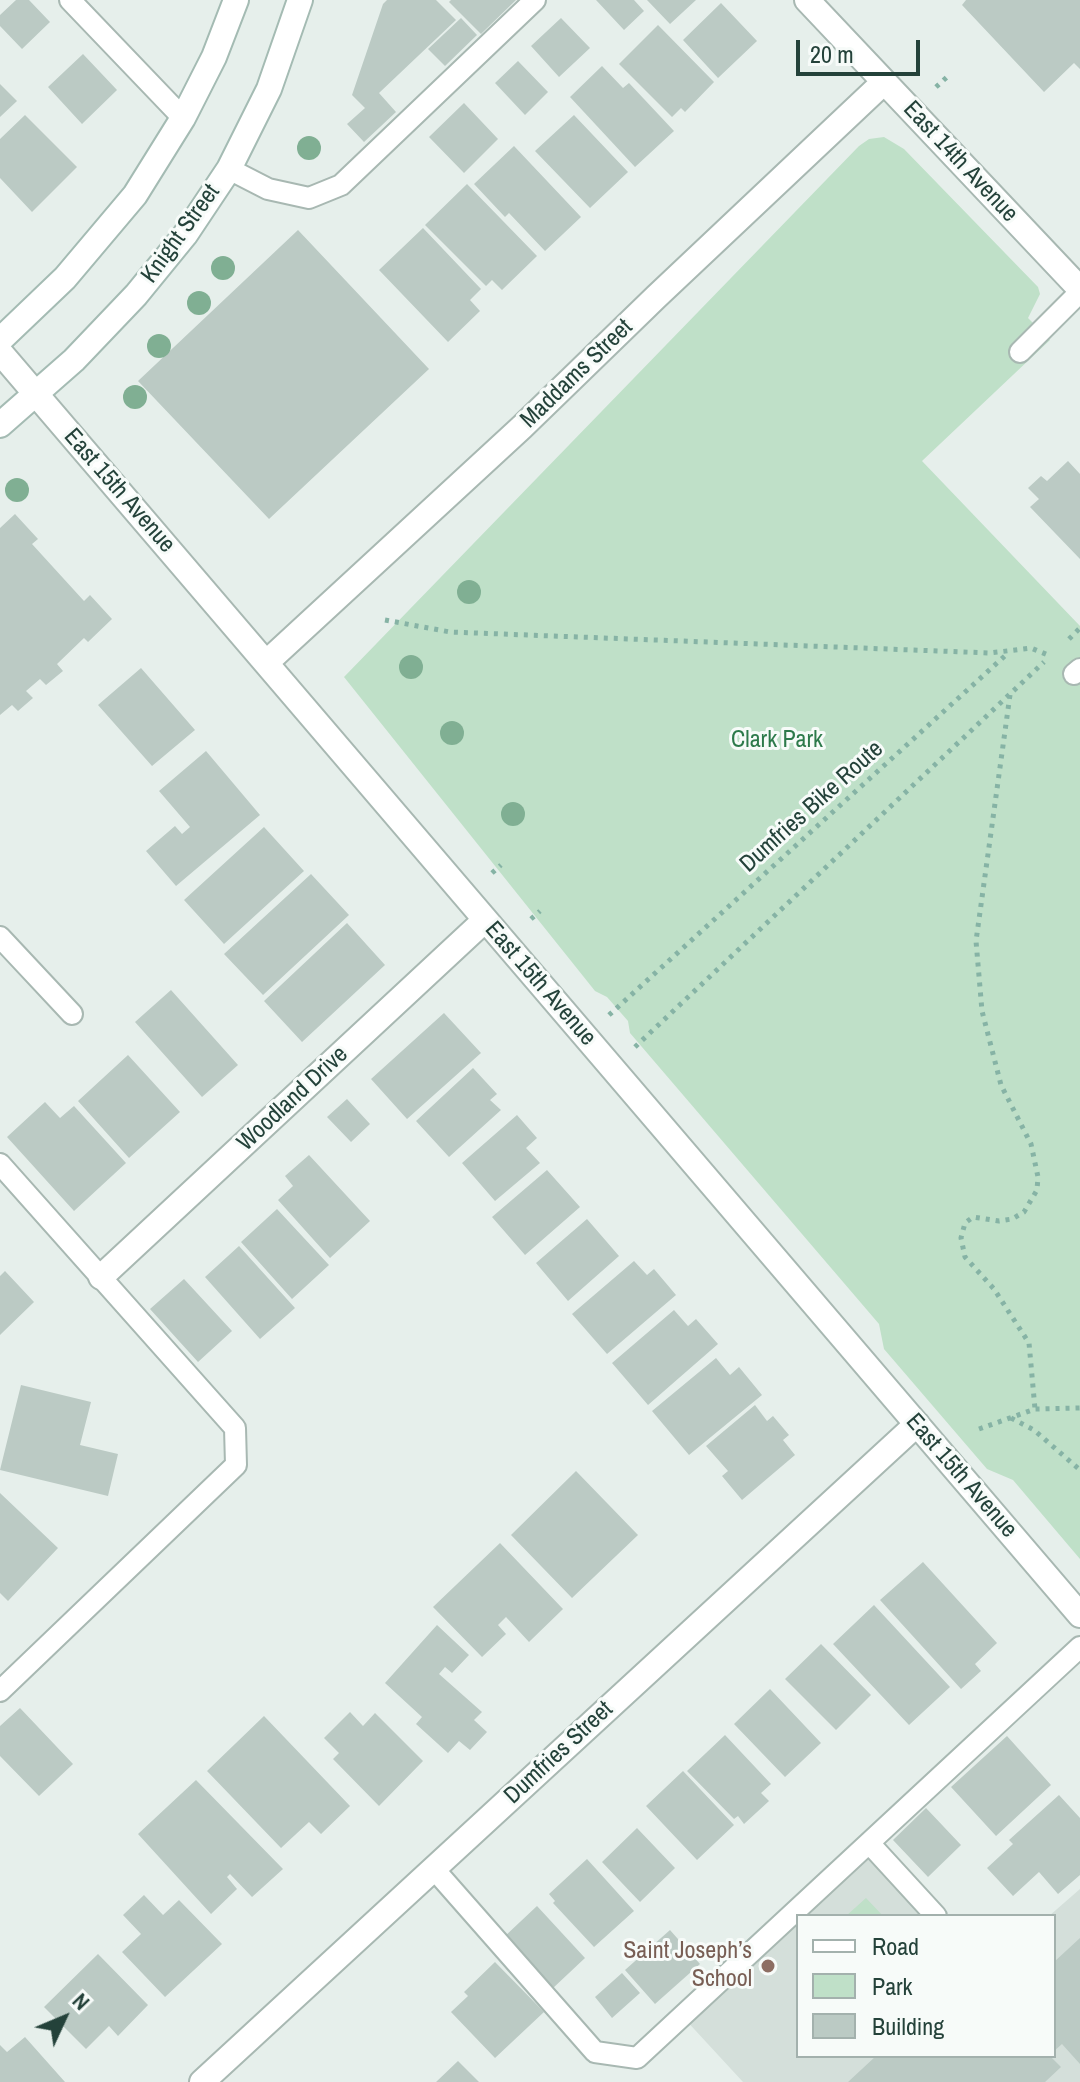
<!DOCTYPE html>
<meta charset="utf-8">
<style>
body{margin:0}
#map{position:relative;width:1080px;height:2082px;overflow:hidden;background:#e6efeb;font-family:"Archivo Narrow",sans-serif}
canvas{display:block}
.legend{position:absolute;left:796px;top:1914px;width:260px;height:144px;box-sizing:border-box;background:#f7fbf9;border:2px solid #a3b1ad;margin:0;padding:10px 14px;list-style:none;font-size:24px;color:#24423a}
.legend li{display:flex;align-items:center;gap:16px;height:40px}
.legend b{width:40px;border:2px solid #a3b1ad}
.north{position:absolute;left:24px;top:1978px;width:80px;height:80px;-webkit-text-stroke:6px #f7fbf9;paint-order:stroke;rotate:46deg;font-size:22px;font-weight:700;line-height:32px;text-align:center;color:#24423a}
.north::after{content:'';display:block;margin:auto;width:28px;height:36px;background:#24423a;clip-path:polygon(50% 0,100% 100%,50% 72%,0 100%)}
.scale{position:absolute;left:796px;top:40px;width:124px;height:36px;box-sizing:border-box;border:4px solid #24423a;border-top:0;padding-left:10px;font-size:24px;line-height:28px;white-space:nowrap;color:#24423a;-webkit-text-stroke:6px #f7fbf9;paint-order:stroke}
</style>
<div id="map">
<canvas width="1080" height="2082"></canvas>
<ul class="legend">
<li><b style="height:10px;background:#fff"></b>Road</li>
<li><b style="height:22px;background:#bfe0c8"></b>Park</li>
<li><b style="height:22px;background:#bbcac4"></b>Building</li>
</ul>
<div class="north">N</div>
<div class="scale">20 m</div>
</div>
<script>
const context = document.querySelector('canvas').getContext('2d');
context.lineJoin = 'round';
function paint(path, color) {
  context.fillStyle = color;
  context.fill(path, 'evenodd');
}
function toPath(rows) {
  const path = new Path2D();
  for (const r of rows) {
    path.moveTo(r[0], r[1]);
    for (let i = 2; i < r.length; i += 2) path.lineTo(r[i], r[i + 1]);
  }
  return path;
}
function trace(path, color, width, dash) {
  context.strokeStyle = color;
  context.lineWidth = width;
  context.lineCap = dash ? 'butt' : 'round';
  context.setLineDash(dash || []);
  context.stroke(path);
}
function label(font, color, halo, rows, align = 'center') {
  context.font = font + ' "Archivo Narrow",sans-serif';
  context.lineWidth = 6;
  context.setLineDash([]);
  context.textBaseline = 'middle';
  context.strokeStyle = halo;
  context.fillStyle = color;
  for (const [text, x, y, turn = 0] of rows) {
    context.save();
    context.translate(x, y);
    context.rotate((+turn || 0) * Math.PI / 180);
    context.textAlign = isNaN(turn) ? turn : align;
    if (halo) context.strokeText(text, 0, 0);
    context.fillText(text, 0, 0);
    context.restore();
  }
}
const built = toPath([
 [870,1844,936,1916,798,1916,798,2056,1054,2056,1054,1916,1049,1916,1080,1889,1080,2082,743,2082,683,2017]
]);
const green = toPath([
 [884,137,904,149,1038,287,1040,294,1028,318,1050,340,922,461,1080,626,1080,1559,1013,1480,987,1469,884,1349,879,1324,630,1033,628,1021,607,997,595,991,344,677,859,146,869,139],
 [866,1898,883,1916,846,1916]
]);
const building = toPath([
 [16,0,29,0,50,22,22,49,0,26,0,15],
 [387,0,436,0,456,20,379,93,396,112,364,142,347,124,365,108,352,95,383,4],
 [451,0,516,0,481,34,449,2],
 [596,0,634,0,644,11,624,30],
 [647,0,696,0,670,24],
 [966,0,1080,0,1080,69,1074,63,1044,92,962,5],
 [721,3,757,41,718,78,683,40],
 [461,18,477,35,445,66,428,49],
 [561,18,590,48,559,77,531,46],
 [658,25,714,82,685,112,681,108,672,117,619,64],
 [83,54,117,90,82,124,48,87],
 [518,61,548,92,525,115,495,83],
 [602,66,623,88,629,83,674,131,635,167,570,97],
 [0,84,17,101,0,117],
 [464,103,498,139,464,173,429,137],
 [25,115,77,167,32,212,0,178,0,139],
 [574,115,628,172,590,208,535,151],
 [514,146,581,217,545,251,509,213,505,217,474,184],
 [467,184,537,256,502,290,492,280,486,286,425,225],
 [423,228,481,289,470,300,480,311,448,342,379,270],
 [298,230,429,369,269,519,138,381],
 [1068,461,1080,474,1080,559,1030,507,1039,499,1028,488,1041,476,1047,481],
 [15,514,38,539,32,544,84,601,90,595,112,619,88,642,84,638,57,664,63,671,46,685,40,679,26,691,33,698,18,711,12,705,0,715,0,528],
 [141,668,195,730,152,766,98,705],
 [206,751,260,815,176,886,146,851,175,826,182,834,190,827,159,791],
 [264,827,304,871,224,944,184,900],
 [311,874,349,915,263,995,224,954],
 [347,923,385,965,302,1042,264,1001],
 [171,990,238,1065,202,1097,135,1022],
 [444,1013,481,1053,407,1119,371,1079],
 [128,1055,180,1112,129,1158,78,1101],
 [473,1068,497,1094,490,1100,501,1110,449,1157,416,1121],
 [347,1099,370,1124,351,1142,327,1117],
 [45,1102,60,1118,74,1106,126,1163,74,1211,7,1137],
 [517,1115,537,1138,526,1148,540,1163,495,1201,462,1163],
 [309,1155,370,1221,330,1258,278,1200,293,1186,285,1176],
 [547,1170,580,1207,525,1255,492,1217],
 [277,1209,329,1265,292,1299,241,1242],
 [587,1219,619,1256,568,1301,536,1263],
 [239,1246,295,1308,260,1339,205,1277],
 [634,1261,647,1275,654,1269,676,1295,607,1354,572,1314],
 [5,1271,34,1302,0,1335,0,1276],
 [184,1279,232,1331,198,1362,150,1309],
 [674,1310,688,1326,696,1319,718,1344,648,1405,612,1363],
 [716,1358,730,1375,739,1367,762,1395,689,1455,652,1411],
 [21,1385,91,1402,80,1445,118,1454,108,1496,0,1470],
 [755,1405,767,1421,773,1416,789,1435,783,1440,795,1455,742,1500,722,1476,728,1471,706,1446],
 [576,1471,638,1535,572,1598,511,1535],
 [0,1493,58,1548,8,1601,0,1593],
 [500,1543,563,1609,529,1642,506,1617,498,1625,506,1634,482,1657,433,1607],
 [923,1562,997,1643,975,1664,981,1671,961,1689,880,1600],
 [874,1605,950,1687,909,1725,833,1644],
 [437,1625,469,1655,452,1673,445,1667,439,1674,482,1712,474,1720,487,1732,470,1750,459,1741,448,1753,416,1724,422,1717,385,1683],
 [821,1644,871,1695,836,1730,785,1679],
 [770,1689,821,1743,785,1777,734,1724],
 [20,1708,73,1764,39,1796,0,1756,0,1726],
 [350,1712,363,1726,375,1713,423,1761,379,1806,333,1759,339,1753,324,1738],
 [264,1716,350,1806,321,1834,309,1822,281,1848,207,1771],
 [725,1735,771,1784,761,1793,769,1801,744,1824,738,1816,734,1819,687,1771],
 [1007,1736,1051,1785,996,1836,951,1787],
 [683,1771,734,1825,697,1860,646,1806],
 [196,1780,283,1869,252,1897,230,1874,227,1877,237,1889,211,1914,138,1834],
 [1059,1795,1080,1818,1080,1875,1058,1894,1039,1872,1013,1896,987,1868,1013,1844,1009,1840],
 [926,1808,961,1845,928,1877,893,1840],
 [637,1828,675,1868,640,1902,602,1862],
 [587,1859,634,1911,594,1947,553,1903,555,1901,549,1894],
 [144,1895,163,1915,179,1900,222,1944,165,1997,122,1952,141,1934,123,1915],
 [537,1906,585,1958,552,1989,504,1937],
 [670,1930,700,1964,655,2004,625,1970],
 [1080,1938,1080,2064,1062,2044,1054,2051,1054,1962],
 [98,1954,148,2005,118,2036,109,2026,86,2049,44,2007],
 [495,1962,544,2012,495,2058,451,2012,468,1996,464,1992],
 [622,1973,640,1993,612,2018,595,1997],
 [25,2037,65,2082,0,2082,0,2045,7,2052],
 [876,2056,1050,2056,1061,2067,1045,2082,848,2082],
 [458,2061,479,2082,436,2082]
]);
const path = toPath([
 [936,87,947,77],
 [385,620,450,632,990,653,1031,648,1048,655],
 [1069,639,1080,628],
 [1010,695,976,941,982,1011,1001,1085,1031,1144,1038,1177,1037,1190,1024,1212,1012,1219,999,1221,973,1217,965,1223,961,1238,965,1257,994,1289,1029,1343,1035,1409],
 [492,873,501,865],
 [531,919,540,911],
 [609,1015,1007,654],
 [635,1047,1044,662],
 [1011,1418,1034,1430,1080,1470],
 [979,1429,1035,1409,1080,1408]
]);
const lane = toPath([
 [70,0,183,118],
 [229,169,268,189,309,198,341,185,535,0],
 [1020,352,1080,292],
 [1074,674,1080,669],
 [0,937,72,1014],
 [0,1164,235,1428,236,1465,0,1691],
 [870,1844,936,1916],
 [434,1869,595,2052,637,2058,1080,1647]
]);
const street = toPath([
 [807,0,1080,289],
 [0,352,1080,1615],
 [267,662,522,427,656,297,884,82],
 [101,1277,485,920],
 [202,2082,917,1424]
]);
const secondary = toPath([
 [0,340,65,278,135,195,183,118,214,57,236,0],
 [0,425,74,360,136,295,185,235,229,169,269,89,300,0]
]);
const trees = [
 [309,148],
 [223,268],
 [199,303],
 [159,346],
 [135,397],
 [17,490],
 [469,592],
 [411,667],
 [452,733],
 [513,814]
];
const markers = [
 [768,1966,8,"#8d6e63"]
];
const streetNames = [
 ["East 14th Avenue",960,162,47],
 ["Knight Street",181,234,-54],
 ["Maddams Street",577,374,-44],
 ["East 15th Avenue",119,491,49],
 ["Dumfries Bike Route",812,807,-42],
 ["East 15th Avenue",540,984,49],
 ["Woodland Drive",293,1099,-43],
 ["East 15th Avenue",961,1476,49],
 ["Dumfries Street",559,1753,-43]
];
const parkNames = [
 ["Clark Park",777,741]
];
const educationNames = [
 ["Saint Joseph’s",752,1952],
 ["School",752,1980]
];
paint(built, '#d4dfda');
paint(green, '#bfe0c8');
paint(building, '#bbcac4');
trace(lane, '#a8b8b2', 24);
trace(street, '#a8b8b2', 28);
trace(secondary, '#a4bbb3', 28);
trace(path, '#86b3a5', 5, [4, 6]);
trace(lane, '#fff', 20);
trace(street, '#fff', 24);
trace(secondary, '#fff', 24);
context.fillStyle = '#80af93';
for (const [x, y] of trees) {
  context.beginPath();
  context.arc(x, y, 12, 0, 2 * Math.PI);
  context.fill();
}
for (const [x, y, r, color] of markers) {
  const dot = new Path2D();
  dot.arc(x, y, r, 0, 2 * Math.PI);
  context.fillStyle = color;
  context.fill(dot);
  trace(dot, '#f7fbf9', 3);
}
label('24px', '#24423a', '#f7fbf9', streetNames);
label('24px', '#2d7a4b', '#f7fbf9', parkNames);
label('24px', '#785e54', '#f7fbf9', educationNames, 'right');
</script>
